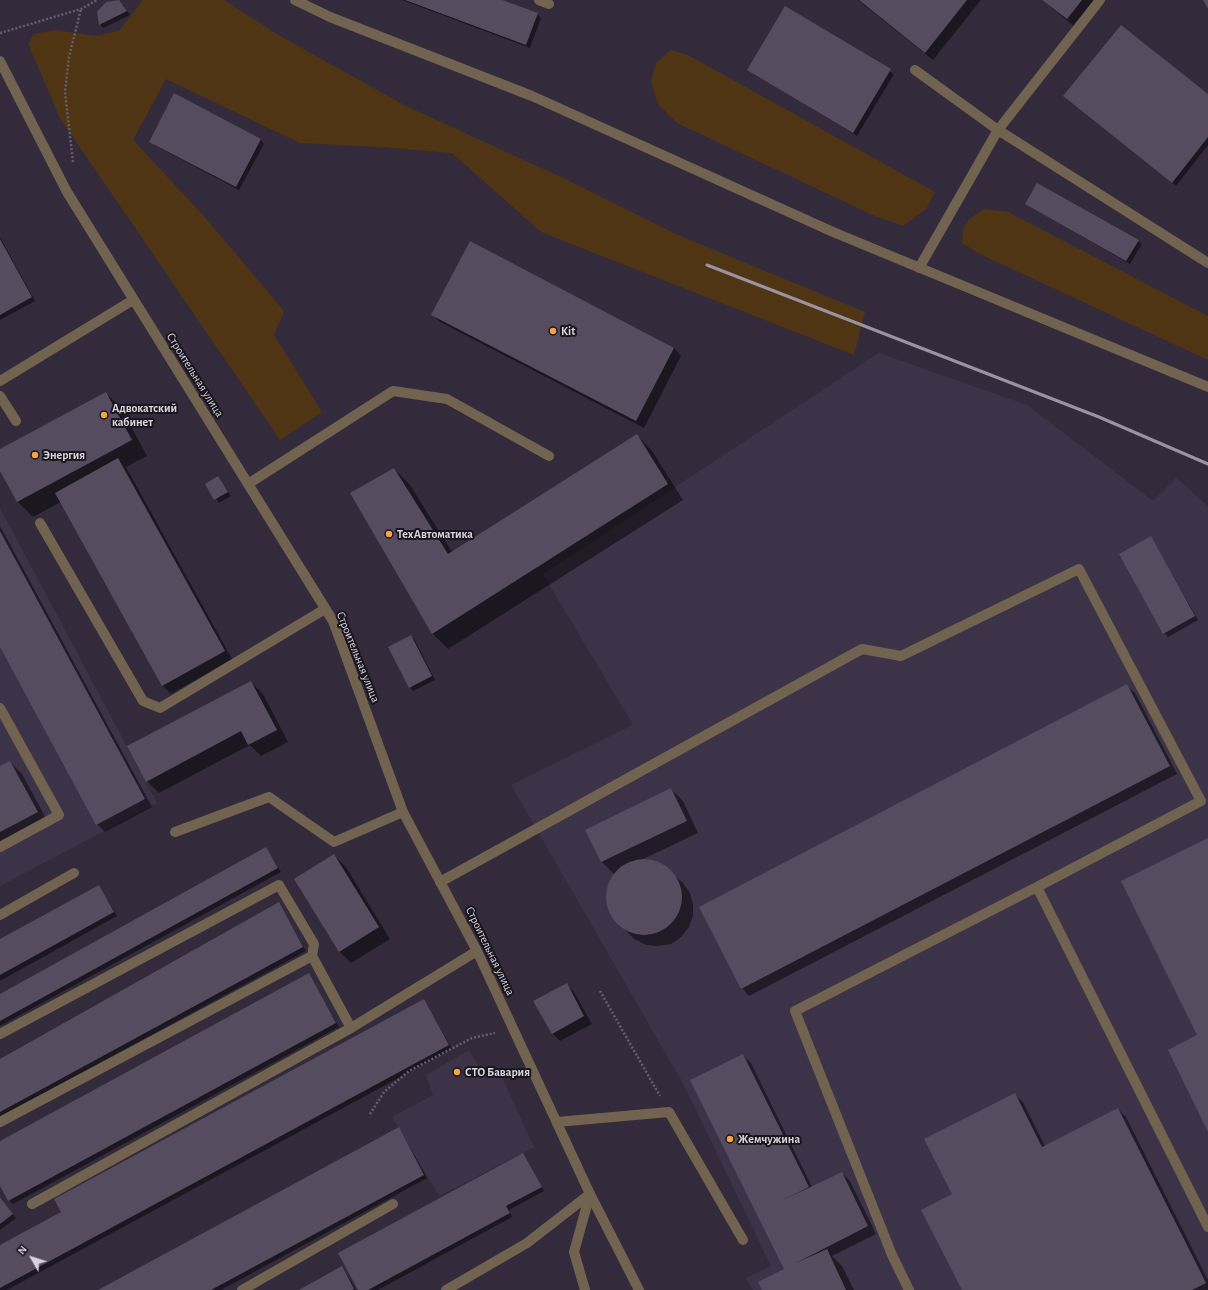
<!DOCTYPE html>
<meta charset="utf-8">
<style>
body{margin:0}
#map{position:relative;width:1208px;height:1290px;overflow:hidden;background:#332b3c;font-family:"Alegreya Sans",sans-serif}
canvas{display:block}
.north{position:absolute;left:12px;top:1238px;width:40px;height:40px;-webkit-text-stroke:3px #19151d;paint-order:stroke;rotate:309deg;font-size:11px;font-weight:700;line-height:16px;text-align:center;color:#d8d3de}
.north::after{content:'';display:block;margin:auto;width:14px;height:18px;background:#d8d3de;clip-path:polygon(50% 0,100% 100%,50% 72%,0 100%)}
</style>
<div id="map">
<canvas width="1208" height="1290"></canvas>
<div class="north">N</div>
</div>
<script>
const context = document.querySelector('canvas').getContext('2d');
context.lineJoin = 'round';
function paint(path, color) {
  context.fillStyle = color;
  context.fill(path, 'evenodd');
}
function toPath(rows) {
  const path = new Path2D();
  for (const r of rows) {
    if (r.length === 3) {
      path.moveTo(r[0] + r[2], r[1]);
      path.arc(r[0], r[1], r[2], 0, 2 * Math.PI);
      continue;
    }
    path.moveTo(r[0], r[1]);
    for (let i = 2; i < r.length; i += 2) path.lineTo(r[i], r[i + 1]);
  }
  return path;
}
function trace(path, color, width, dash) {
  context.strokeStyle = color;
  context.lineWidth = width;
  context.lineCap = dash ? 'butt' : 'round';
  context.setLineDash(dash || []);
  context.stroke(path);
}
function label(font, color, halo, rows, align = 'center') {
  context.font = font + ' "Alegreya Sans",sans-serif';
  context.lineWidth = 4;
  context.setLineDash([]);
  context.textBaseline = 'middle';
  context.strokeStyle = halo;
  context.fillStyle = color;
  for (const [text, x, y, turn = 0] of rows) {
    context.save();
    context.translate(x, y);
    context.rotate((+turn || 0) * Math.PI / 180);
    context.textAlign = isNaN(turn) ? turn : align;
    if (halo) context.strokeText(text, 0, 0);
    context.fillText(text, 0, 0);
    context.restore();
  }
}
const built = toPath([
 [879,353,1027,405,1153,501,1176,478,1208,506,1208,1290,753,1290,746,1278,771,1266,684,1085,511,785,633,725,543,574],
 [0,508,157,803,0,886],
 [469,1050,483,1073,500,1073,534,1147,439,1196,392,1117,433,1095,426,1075]
]);
const green = toPath([
 [143,0,224,0,280,36,406,106,561,177,678,235,865,312,854,355,541,232,452,153,380,147,300,143,166,79,133,140,203,215,284,311,274,335,322,412,280,440,60,118,28,44,34,34,55,30,95,36,119,31],
 [671,50,688,55,935,192,926,209,903,226,875,216,677,123,658,104,651,81,656,63],
 [984,209,1008,212,1208,316,1208,360,982,255,962,243,963,229,970,218]
]);
const shadow = toPath([
 [402,0,499,0,537,14,541,18,530,48],
 [858,0,981,0,933,60],
 [1042,0,1096,0,1075,27],
 [123,5,130,15,103,28,100,24],
 [785,8,894,74,857,136,748,70],
 [175,95,261,140,264,144,239,190,154,145,150,141],
 [1208,96,1208,145,1176,186,1068,100],
 [1026,204,1138,241,1142,244,1130,264],
 [0,237,35,301,0,320],
 [432,314,674,348,681,356,644,428,440,322],
 [106,393,121,408,147,456,126,467,232,659,171,694,163,686,61,502,33,517,18,502,0,469,0,450],
 [637,435,652,451,683,500,448,649,432,633,394,469,410,485,452,552],
 [218,477,231,496,219,503,206,484],
 [0,526,152,807,105,832,97,824,0,645],
 [1151,537,1198,620,1168,637,1164,633],
 [411,636,415,640,435,680,413,691,409,687],
 [251,682,263,694,288,742,261,756,250,745,159,793,147,781],
 [1127,686,1135,693,1177,774,749,996,742,988],
 [10,762,22,774,49,824,0,850,0,768],
 [671,789,683,801,698,833,641,860,650,860,661,864,683,883,690,893,693,904,693,916,689,927,681,937,671,944,658,946,646,945,634,939,613,917,608,906,607,893,611,881,617,872,614,874,602,862],
 [266,848,281,872,0,1026,0,995],
 [334,855,346,867,390,939,351,963,339,951],
 [99,886,117,916,0,981,0,941],
 [278,903,306,951,0,1117,0,1060],
 [309,975,339,1027,13,1204,9,1200,0,1184,0,1142],
 [566,984,574,992,592,1024,560,1041,552,1033],
 [424,1000,452,1049,7,1290,0,1290,0,1246,62,1212],
 [743,1055,751,1063,812,1187,842,1173,850,1181,876,1234,832,1256,842,1266,854,1290,763,1290,786,1269],
 [1015,1095,1023,1102,1045,1146,1118,1109,1126,1117,1208,1280,1208,1290,963,1290,953,1195],
 [399,1128,427,1178,221,1290,100,1290],
 [523,1154,544,1191,509,1210,512,1217,378,1290,359,1290],
 [0,1197,16,1218,0,1230],
 [342,1267,356,1290,301,1290]
]);
const building = toPath([
 [119,0,127,11,99,25,97,12,106,2],
 [405,0,502,0,538,13,526,45],
 [859,0,967,0,925,53],
 [1042,0,1082,0,1067,19],
 [1203,0,1208,0,1208,9],
 [785,6,891,69,853,133,747,70],
 [1121,25,1208,94,1208,137,1172,183,1063,96],
 [174,93,261,139,236,187,149,142],
 [1037,183,1139,240,1126,261,1025,204],
 [0,239,32,297,0,315],
 [470,241,674,348,636,421,431,315],
 [106,392,132,440,17,502,0,471,0,449],
 [637,434,668,484,432,634,350,493,394,468,448,554],
 [118,458,225,651,162,686,55,493],
 [218,476,228,492,214,500,205,484],
 [0,531,145,799,96,825,0,647],
 [1151,536,1195,616,1163,634,1119,554],
 [411,635,432,676,409,688,388,647],
 [251,681,277,730,248,745,241,731,146,782,127,746],
 [1127,684,1170,766,741,989,699,907],
 [10,761,38,812,0,832,0,766],
 [671,788,687,821,601,862,585,830],
 [1208,838,1208,1132,1168,1050,1197,1035,1121,881],
 [266,847,278,868,0,1021,0,994],
 [334,854,379,927,339,952,294,879],
 [644,897,38],
 [99,885,114,912,0,975,0,939],
 [279,902,303,947,0,1112,0,1059],
 [309,973,336,1023,8,1201,0,1186,0,1141],
 [567,983,584,1016,552,1034,533,1001],
 [424,999,449,1045,0,1288,0,1245,61,1212,54,1199],
 [743,1054,809,1187,781,1201,842,1172,868,1226,796,1263,827,1249,846,1290,762,1290,758,1282,784,1269,690,1080],
 [1015,1093,1042,1147,1118,1108,1206,1283,1192,1290,962,1290,921,1210,952,1194,924,1139],
 [399,1127,424,1175,211,1290,98,1290],
 [523,1153,542,1187,506,1206,510,1213,368,1290,358,1290,338,1253],
 [0,1197,13,1214,0,1224],
 [342,1266,354,1289,352,1290,299,1290]
]);
const path = toPath([
 [0,33,81,9,97,0],
 [73,162,65,92,69,57,81,9],
 [600,991,660,1096],
 [370,1114,384,1092,409,1071,472,1038,495,1033]
]);
const lane = toPath([
 [295,0,330,17,532,96,833,232,1208,387],
 [539,0,549,4],
 [1100,0,998,130,1208,263],
 [915,70,998,130,919,268],
 [0,381,133,300],
 [0,396,16,421],
 [248,484,393,391,447,399,549,456],
 [40,523,143,701,160,708,325,609],
 [0,708,59,815,0,847],
 [175,832,269,797,334,842,403,812],
 [440,882,862,649,901,656,1079,569,1201,801,1037,887,1208,1227],
 [0,915,74,873],
 [0,1034,279,885,314,944,312,956],
 [0,1122,312,956,351,1028],
 [557,1122,669,1112,743,1240],
 [32,1204,351,1028,477,951],
 [242,1290,393,1204],
 [446,1290,527,1243,590,1194,574,1252,585,1290],
 [909,1290,892,1255,795,1011,1037,887]
]);
const street = toPath([
 [0,61,67,192,333,621,403,812,477,951,590,1194,639,1290]
]);
const rail = toPath([
 [707,265,1099,417,1208,464]
]);
const markers = [
 [553,331,4,"#f2a541"],
 [104,415,4,"#f2a541"],
 [35,455,4,"#f2a541"],
 [389,534,4,"#f2a541"],
 [457,1072,4,"#f2a541"],
 [730,1139,4,"#f2a541"]
];
const poiNames = [
 ["Kit",561,331],
 ["Адвокатский",112,408],
 ["кабинет",112,422],
 ["Энергия",43,455],
 ["ТехАвтоматика",397,534],
 ["СТО Бавария",465,1072],
 ["Жемчужина",738,1139]
];
const streetNames = [
 ["Строительная улица",195,375,58],
 ["Строительная улица",358,657,68],
 ["Строительная улица",490,951,64]
];
paint(built, '#3d3349');
paint(green, '#503514');
paint(shadow, '#0007');
paint(building, '#554d5f');
trace(path, '#655e6d', 2.5, [2, 2]);
trace(lane, '#726250', 10);
trace(street, '#726250', 10);
trace(rail, '#9a93a1', 3);
for (const [x, y, r, color] of markers) {
  const dot = new Path2D();
  dot.arc(x, y, r, 0, 2 * Math.PI);
  context.fillStyle = color;
  context.fill(dot);
  trace(dot, '#19151d', 1.5);
}
label('bold 12px', '#d8d3de', '#19151d', poiNames, 'left');
label('12px', '#d8d3de', '#19151d', streetNames);
</script>
